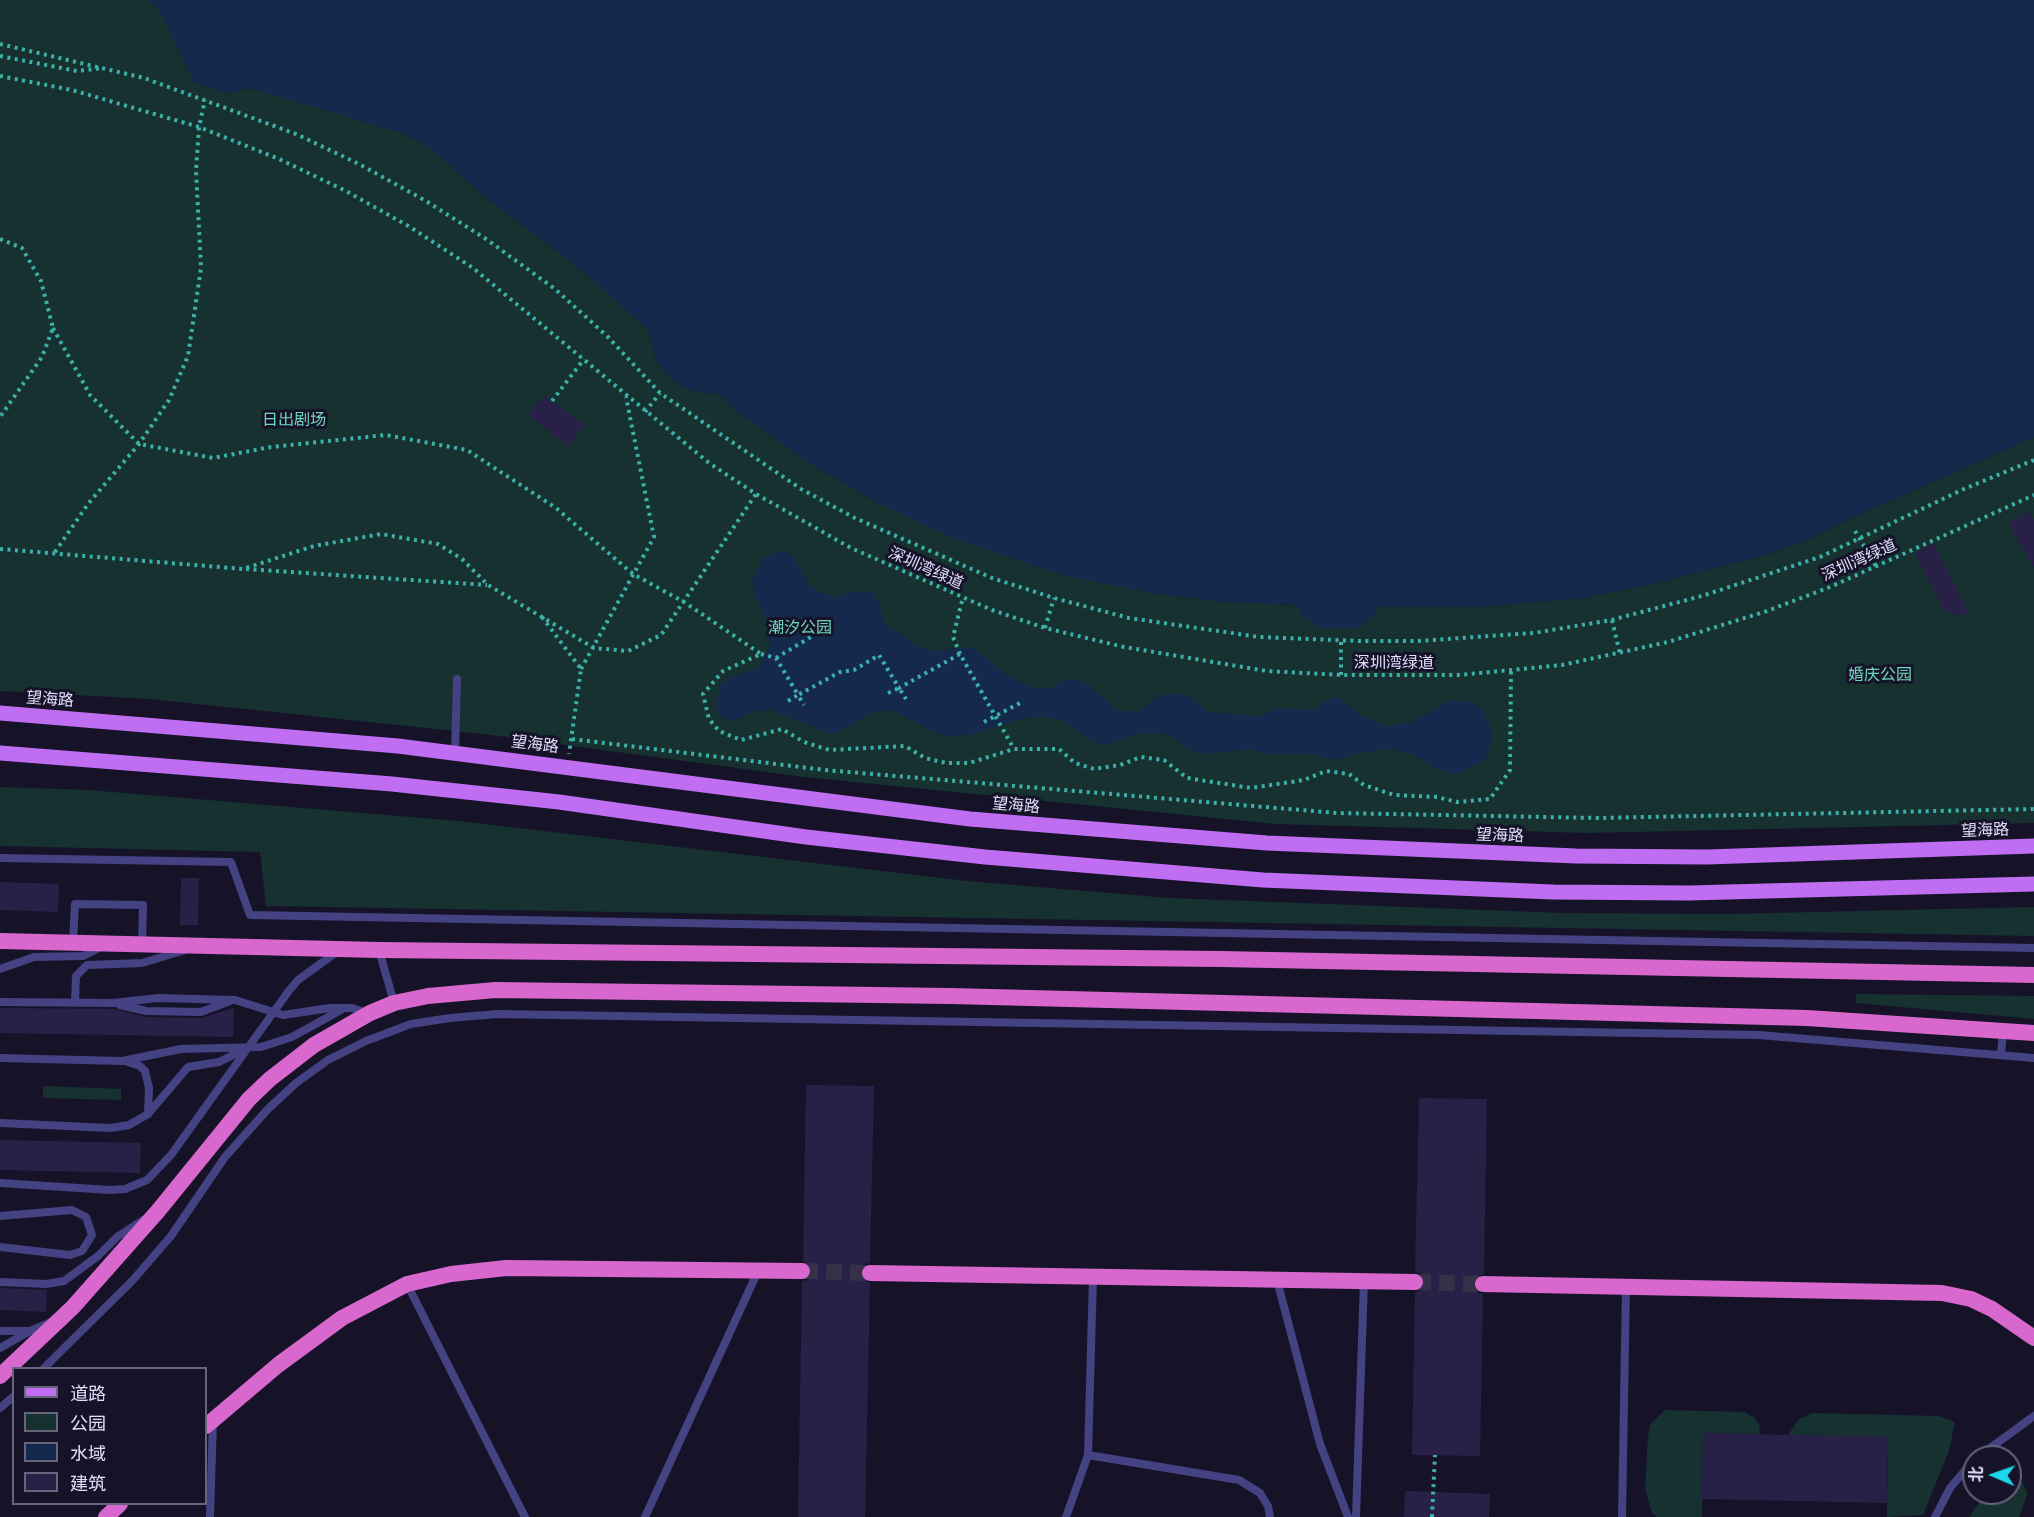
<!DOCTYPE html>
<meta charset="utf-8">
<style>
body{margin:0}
#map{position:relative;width:2034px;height:1517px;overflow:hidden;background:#161328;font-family:Ubuntu,"Noto Sans SC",sans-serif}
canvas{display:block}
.legend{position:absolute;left:12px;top:1367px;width:195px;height:138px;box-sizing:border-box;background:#161328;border:2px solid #67647d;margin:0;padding:8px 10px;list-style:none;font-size:18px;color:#e0ddfc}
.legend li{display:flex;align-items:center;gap:12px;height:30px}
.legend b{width:30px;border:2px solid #67647d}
.north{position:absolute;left:1962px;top:1445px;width:60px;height:60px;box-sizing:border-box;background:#161328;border:2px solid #67647d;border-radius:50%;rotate:272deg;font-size:16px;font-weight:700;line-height:24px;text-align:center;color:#e0ddfc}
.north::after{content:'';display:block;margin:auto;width:21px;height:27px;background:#1bd7ea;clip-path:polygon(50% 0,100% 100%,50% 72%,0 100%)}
</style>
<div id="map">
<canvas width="2034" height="1517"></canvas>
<ul class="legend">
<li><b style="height:8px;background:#bf6ef2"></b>道路</li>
<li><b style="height:16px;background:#163130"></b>公园</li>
<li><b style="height:16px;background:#14294b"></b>水域</li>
<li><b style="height:16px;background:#282047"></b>建筑</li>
</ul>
<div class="north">北</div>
</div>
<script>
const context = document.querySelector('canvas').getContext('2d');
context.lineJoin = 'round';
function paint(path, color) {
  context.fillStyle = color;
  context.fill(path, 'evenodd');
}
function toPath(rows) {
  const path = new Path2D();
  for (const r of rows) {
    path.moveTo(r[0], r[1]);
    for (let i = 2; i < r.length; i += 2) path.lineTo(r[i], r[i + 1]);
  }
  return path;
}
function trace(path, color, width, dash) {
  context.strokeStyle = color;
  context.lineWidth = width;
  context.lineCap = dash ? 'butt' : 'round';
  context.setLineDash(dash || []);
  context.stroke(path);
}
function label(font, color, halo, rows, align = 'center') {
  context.font = font + ' Ubuntu,"Noto Sans SC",sans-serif';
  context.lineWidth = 6;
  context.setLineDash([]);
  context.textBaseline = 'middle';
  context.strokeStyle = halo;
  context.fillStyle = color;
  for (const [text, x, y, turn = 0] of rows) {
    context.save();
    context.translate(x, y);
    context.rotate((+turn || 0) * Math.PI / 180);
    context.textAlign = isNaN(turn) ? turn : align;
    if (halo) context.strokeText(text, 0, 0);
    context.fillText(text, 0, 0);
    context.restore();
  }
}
const green = toPath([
 [0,0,149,0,162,15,194,82,227,93,251,88,294,100,405,134,432,150,483,195,583,271,648,330,657,362,671,379,691,391,719,394,736,410,809,463,880,504,1151,593,1226,602,1297,605,1304,617,1366,624,1379,607,1476,607,1583,598,1657,583,1769,554,1814,537,1856,516,2034,437,2034,823,1588,833,1276,824,804,777,483,734,150,699,0,691],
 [0,787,89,790,459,821,967,881,1169,898,1564,913,1727,914,2034,907,2034,936,266,906,260,852,0,846],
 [1856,994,2034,996,2034,1019,1856,1003],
 [43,1086,121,1089,121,1100,43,1098],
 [1665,1410,1744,1412,1755,1418,1759,1424,1760,1434,1703,1433,1702,1517,1657,1517,1652,1513,1645,1489,1648,1437,1650,1424],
 [1812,1413,1939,1416,1955,1422,1949,1451,1923,1515,1887,1517,1888,1437,1788,1435,1799,1419],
 [2010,1478,2021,1480,2028,1493,2019,1517,1969,1517,1986,1493,2010,1493]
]);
const water = toPath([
 [149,0,2034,0,2034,437,1856,516,1814,537,1769,554,1657,583,1583,598,1476,607,1379,607,1366,624,1352,629,1320,628,1304,617,1297,605,1226,602,1151,593,1061,575,950,537,880,504,809,463,736,410,719,394,691,391,671,379,657,362,648,330,583,271,483,195,432,150,405,134,251,88,227,93,194,82,162,15],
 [776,552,788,553,794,557,809,584,820,593,837,597,856,591,873,592,881,607,884,624,904,636,913,645,932,651,965,647,976,650,1005,674,1038,690,1053,687,1067,679,1076,679,1090,686,1118,711,1139,711,1159,695,1180,694,1192,698,1208,712,1250,716,1263,715,1278,708,1313,710,1326,700,1338,697,1361,715,1386,726,1411,722,1451,700,1468,701,1476,704,1485,714,1491,729,1492,741,1485,760,1458,774,1438,770,1413,754,1387,749,1358,753,1339,760,1310,754,1267,754,1251,749,1202,754,1191,751,1171,736,1160,733,1135,734,1109,745,1097,744,1061,720,1045,716,1017,720,973,734,949,737,929,730,892,710,876,711,832,735,772,710,756,711,734,721,726,720,720,716,717,708,719,686,728,677,759,668,769,648,768,624,755,597,752,580,764,558]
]);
const building = toPath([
 [544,395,584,425,567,446,528,415],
 [2029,512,2034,520,2034,567,2008,524],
 [1933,543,1969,613,1954,616,1943,608,1915,553],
 [181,878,199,878,198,925,180,925],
 [0,882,59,884,58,912,0,910],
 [0,1008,115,1009,146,1017,201,1018,234,1008,233,1037,0,1033],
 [806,1085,874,1086,870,1263,864,1264,860,1272,861,1279,870,1283,865,1517,798,1517,802,1281,808,1280,812,1272,811,1265,803,1261],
 [1419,1098,1487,1099,1484,1274,1474,1278,1473,1284,1477,1293,1483,1294,1480,1456,1412,1455,1415,1293,1424,1288,1425,1282,1421,1273,1415,1272],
 [0,1140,141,1143,140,1173,0,1170],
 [0,1288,47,1290,46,1312,0,1310],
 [1703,1433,1888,1437,1887,1503,1702,1499],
 [1405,1491,1490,1494,1489,1517,1404,1517]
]);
const trunkTunnel = toPath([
 [802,1271,870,1273],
 [1415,1282,1483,1284]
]);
const path = toPath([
 [0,44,144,78,296,134,359,164,426,201,486,239,555,289,607,336,660,393,801,489,855,518,992,578,1054,598,1129,618,1259,637,1360,641,1417,641,1534,633,1611,620,1702,596,1820,557,1964,489,2034,460],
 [0,56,77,71,103,68],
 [0,76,72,90,199,127,279,159,346,191,410,227,473,268,709,463,756,494,851,548,992,610,1045,628,1124,647,1267,671,1341,675,1460,675,1562,665,1668,642,1767,611,1830,587,2034,495],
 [0,239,22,248,41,281,53,328,42,357,0,417],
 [53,328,90,395,139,444,213,458,271,447,386,435,467,450,556,508,633,574,684,602,761,654,723,671,703,694,709,719,719,731,741,740,782,729,804,742,829,750,905,746,925,758,946,763,969,763,1014,749,1059,749,1075,763,1094,769,1120,765,1141,757,1164,760,1187,778,1251,788,1304,780,1326,771,1349,774,1364,785,1394,795,1437,797,1457,802,1490,799,1510,770,1511,671],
 [552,401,584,359],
 [645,412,660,393],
 [1855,531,1876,566],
 [0,549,243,569,314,546,381,534,438,544,462,559,488,585,594,648,628,651,661,635,756,494],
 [55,552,88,504,139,444,169,400,188,356,201,268,196,171,199,127,205,100],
 [246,569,487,585],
 [542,617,581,669,569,754],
 [1612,620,1620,654],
 [808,624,815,635],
 [1045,628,1054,598],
 [761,654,776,658,798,695,840,672,854,670,879,655,899,688,960,654,1014,749],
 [960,654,953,637,963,597],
 [776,658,824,629],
 [581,669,654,537,626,397],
 [1341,675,1341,641],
 [888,693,899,688,906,699],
 [788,701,798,695,804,705],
 [984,722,1022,702],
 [572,739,825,770,1337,813,1598,818,2034,809],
 [1432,1517,1435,1455]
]);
const service = toPath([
 [455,753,457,679],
 [0,858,231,862,250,915,2034,948],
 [73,943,75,904,143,905,142,944],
 [379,950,394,1003],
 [0,969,34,957,83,956,101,947],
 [75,1001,76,976,87,965,142,963,185,950],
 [0,1002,113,1003,158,998,235,1000,283,1015,330,1008,352,1008,367,1013],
 [120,1005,146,1011,201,1012,230,1001],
 [2001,1055,2003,1031],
 [0,1058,122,1061,181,1049,261,1047,292,1037,341,1010],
 [128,1062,140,1066,145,1071,149,1088,148,1114],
 [0,1123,111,1128,129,1125,148,1114,188,1067,219,1062,243,1050],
 [0,1183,110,1190,125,1189,147,1180,171,1155,288,992,298,980,338,951],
 [0,1216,72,1210,86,1217,92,1235,82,1251,70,1255,0,1247],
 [1277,1280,1320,1444,1348,1517],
 [0,1282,46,1284,64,1281,98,1256,117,1237,143,1220],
 [407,1284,525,1517],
 [0,1331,30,1331,49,1323],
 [0,1348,28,1332],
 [44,1368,133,1280,171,1236,225,1157,268,1109,296,1083,328,1060,366,1041,411,1024,450,1018,497,1014,1759,1035,2034,1058],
 [0,1408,14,1396],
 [1088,1455,1239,1480,1260,1493,1268,1506,1270,1517],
 [1978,1457,2034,1416],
 [210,1517,213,1420],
 [645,1517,758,1271],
 [1066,1517,1088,1455,1093,1277],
 [1356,1517,1364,1281],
 [1622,1517,1626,1286],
 [1935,1517,1950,1488,1974,1460]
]);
const primary = toPath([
 [0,713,398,746,970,819,1267,843,1576,856,1707,857,2034,846],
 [0,753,392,784,559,802,806,837,985,857,1263,880,1553,892,1689,893,2034,884]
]);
const trunk = toPath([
 [0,941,379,950,1220,959,2034,975],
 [870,1273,1415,1282],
 [1483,1284,1942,1293,1971,1299,1992,1309,2034,1338],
 [0,1376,73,1307,158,1211,249,1099,270,1079,314,1045,370,1013,394,1003,428,996,495,990,952,996,1807,1018,2034,1033],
 [206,1426,278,1365,342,1318,407,1284,451,1274,506,1268,802,1271],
 [106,1517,120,1504]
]);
const parkNames = [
 ["日出剧场",294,420],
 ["潮汐公园",800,628],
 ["婚庆公园",1880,675]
];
const streetNames = [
 ["深圳湾绿道",1859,560,-24],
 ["深圳湾绿道",926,568,24],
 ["深圳湾绿道",1394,663],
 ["望海路",50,699,4],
 ["望海路",535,744,7],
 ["望海路",1016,805,5],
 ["望海路",1985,830,-2],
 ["望海路",1500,835,2]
];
paint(green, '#163130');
paint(water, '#14294b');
paint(building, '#282047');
trace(trunkTunnel, '#343148', 16, [16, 8]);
trace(path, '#3cb1a9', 4, [3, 4.5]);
trace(service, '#444282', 8);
trace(primary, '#bf6ef2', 15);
trace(trunk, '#d868cd', 16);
label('16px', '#6ed6bb', '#161328', parkNames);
label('16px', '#e0ddfc', '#161328', streetNames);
</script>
